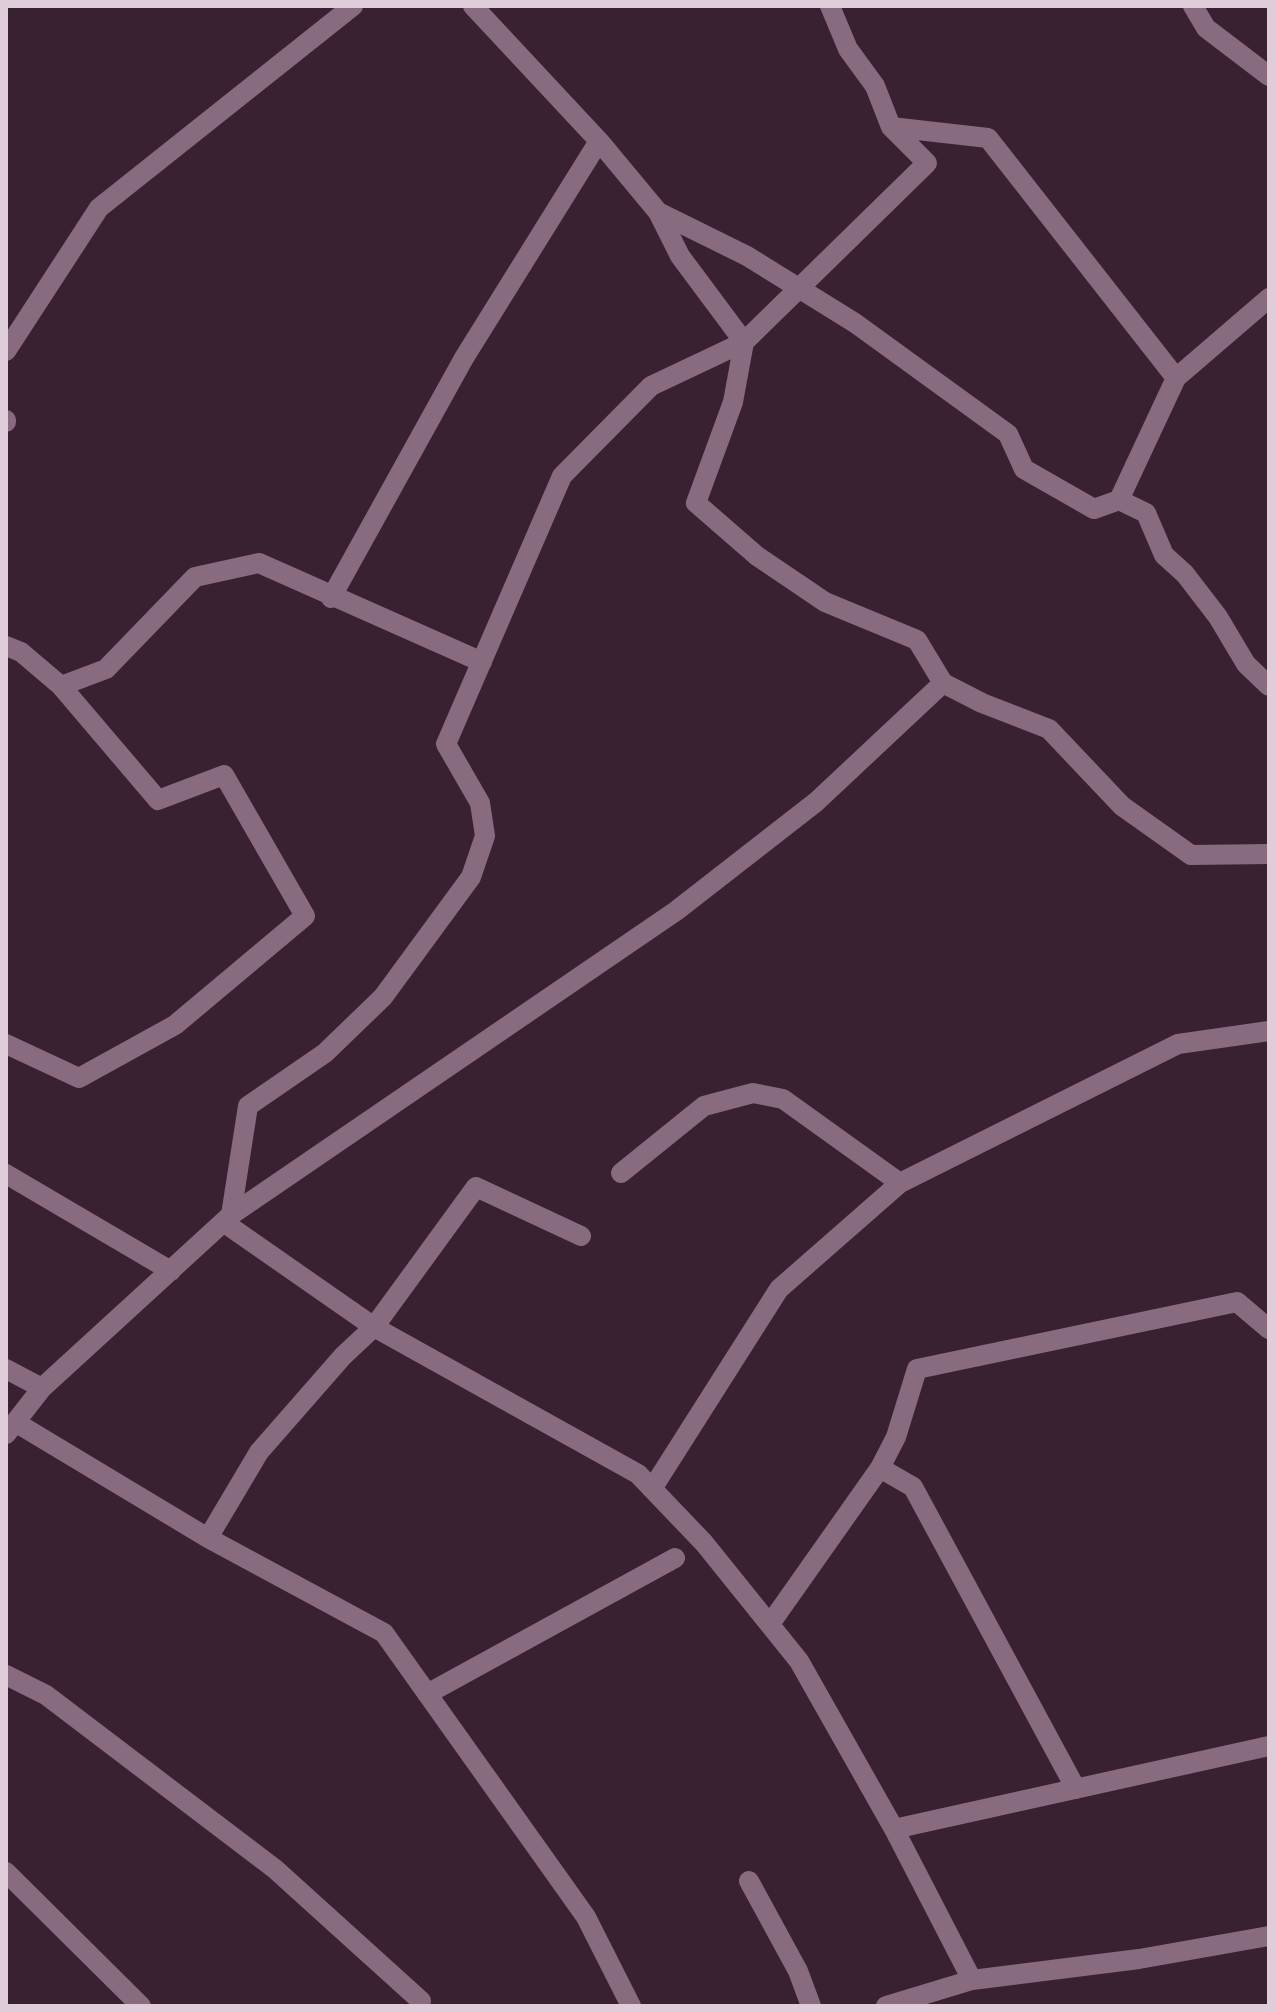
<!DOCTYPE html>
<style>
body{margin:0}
#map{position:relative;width:1275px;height:2012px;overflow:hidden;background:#3a2132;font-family:"Open Sans",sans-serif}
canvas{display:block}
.frame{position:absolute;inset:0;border:8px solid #dfced9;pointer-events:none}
</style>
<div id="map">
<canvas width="1275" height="2012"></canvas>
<div class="frame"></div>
</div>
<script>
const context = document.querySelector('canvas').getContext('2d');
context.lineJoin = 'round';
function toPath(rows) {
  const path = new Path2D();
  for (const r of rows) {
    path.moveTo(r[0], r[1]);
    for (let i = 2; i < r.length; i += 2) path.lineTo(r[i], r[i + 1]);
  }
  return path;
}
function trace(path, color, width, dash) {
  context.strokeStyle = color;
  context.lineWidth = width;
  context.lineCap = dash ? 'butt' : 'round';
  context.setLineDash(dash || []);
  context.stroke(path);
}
const minor = toPath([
 [473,6,599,141,658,212],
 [830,6,848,49,875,86,891,127,927,163,744,342,651,386,562,476,446,744,480,803,485,836,471,877,383,997,325,1053,248,1106,231,1215,676,911,816,802,943,683],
 [1193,6,1206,28,1269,76],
 [891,127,988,138,1176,378],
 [6,351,99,208,353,6],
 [6,420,6,422],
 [1119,500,1176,378,1269,298],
 [331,598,464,358,599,141],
 [6,646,21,652,61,686,106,669,195,577,259,563,482,662],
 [1269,686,1246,664,1218,617,1185,574,1164,555,1146,513,1119,500,1094,509,1024,469,1008,434,855,323,747,256,658,212,680,256,744,342,733,402,696,503,757,556,825,602,917,640,943,683,982,703,1049,729,1122,806,1191,855,1269,854],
 [6,1044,79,1078,175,1025,305,916,224,775,158,800,61,686],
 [621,1173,704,1106,753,1093,783,1099,900,1183],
 [6,1174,171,1271],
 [581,1236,476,1187,374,1327,638,1474,704,1543,799,1661,894,1829,972,1980,1139,1959,1269,1936],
 [6,1369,42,1388],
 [15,1422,208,1538],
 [6,1434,42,1388,231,1215,229,1226,374,1327,343,1356,259,1452,208,1538,384,1633,586,1917,631,2006],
 [880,1468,913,1487,1076,1789],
 [652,1489,779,1289,900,1183,1178,1044,1269,1031],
 [770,1624,880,1468,896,1437,917,1369,1237,1302,1269,1329],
 [6,1675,46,1695,275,1869,421,2001],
 [427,1694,675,1558],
 [894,1829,1269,1746],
 [6,1872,141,2006],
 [749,1881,798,1971,811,2006],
 [886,2006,972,1980]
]);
trace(minor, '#896b7f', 20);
</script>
